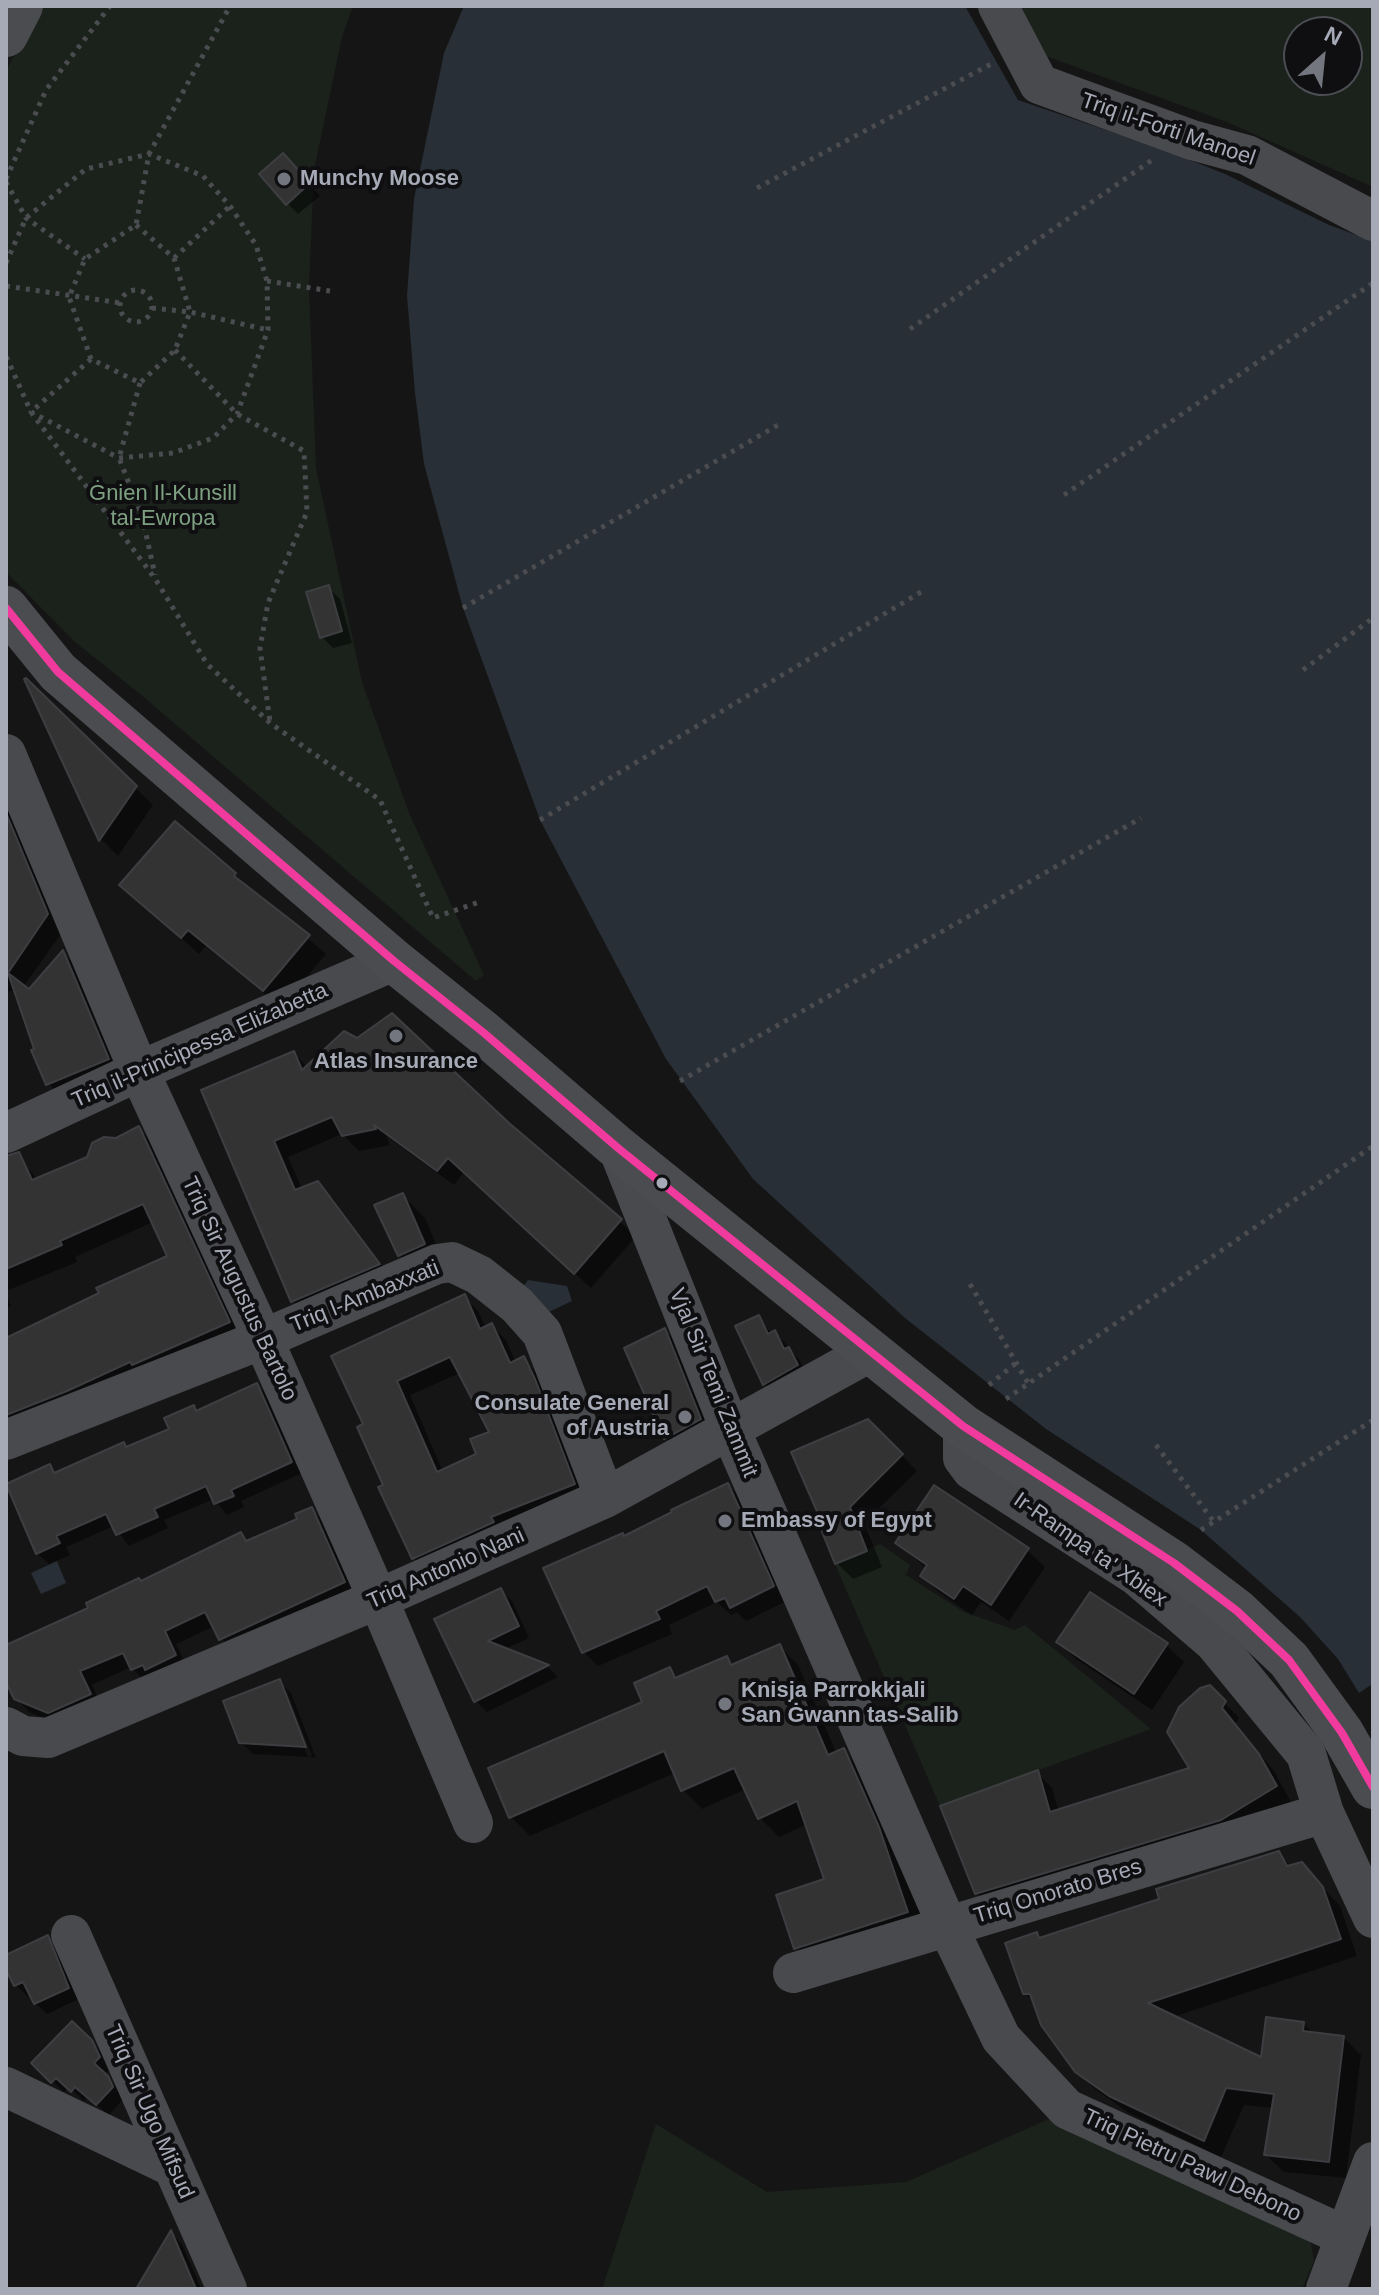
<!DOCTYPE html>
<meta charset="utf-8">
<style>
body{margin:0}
#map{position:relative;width:1379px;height:2295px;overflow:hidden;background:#151515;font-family:Helvetica,sans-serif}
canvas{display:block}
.frame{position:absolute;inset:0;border:8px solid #a6aab6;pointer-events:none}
.north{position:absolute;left:1283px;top:16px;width:80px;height:80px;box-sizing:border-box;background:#0f0f11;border:2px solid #4b4d53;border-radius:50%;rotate:27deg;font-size:22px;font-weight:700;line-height:32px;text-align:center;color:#a6aab6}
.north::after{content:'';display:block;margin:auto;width:28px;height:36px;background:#73767e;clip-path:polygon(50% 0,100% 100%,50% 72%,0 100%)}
</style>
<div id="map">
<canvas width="1379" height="2295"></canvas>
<div class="frame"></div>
<div class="north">N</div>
</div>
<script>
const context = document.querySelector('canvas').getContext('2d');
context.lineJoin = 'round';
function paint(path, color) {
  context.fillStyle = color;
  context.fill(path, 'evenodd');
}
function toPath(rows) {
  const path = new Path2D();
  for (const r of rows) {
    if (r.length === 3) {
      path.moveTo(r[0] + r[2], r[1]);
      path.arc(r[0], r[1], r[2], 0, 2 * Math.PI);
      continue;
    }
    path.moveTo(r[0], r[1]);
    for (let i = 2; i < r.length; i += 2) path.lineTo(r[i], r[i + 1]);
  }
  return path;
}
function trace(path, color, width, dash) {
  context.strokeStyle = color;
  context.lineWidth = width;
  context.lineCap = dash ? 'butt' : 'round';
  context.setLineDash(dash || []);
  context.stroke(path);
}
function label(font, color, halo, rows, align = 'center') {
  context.font = font + ' Helvetica,sans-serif';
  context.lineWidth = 8;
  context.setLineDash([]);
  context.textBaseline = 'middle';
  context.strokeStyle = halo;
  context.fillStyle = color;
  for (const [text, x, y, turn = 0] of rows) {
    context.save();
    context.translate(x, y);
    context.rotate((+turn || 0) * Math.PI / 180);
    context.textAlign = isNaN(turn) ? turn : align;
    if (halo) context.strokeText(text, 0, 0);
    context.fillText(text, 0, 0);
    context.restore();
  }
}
const green = toPath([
 [41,6,353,6,342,37,314,170,309,288,316,468,362,682,409,813,484,975,476,981,140,694,74,641,6,572,6,71],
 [1015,6,1373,6,1373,187,1227,122,1040,54],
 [1299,32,1347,32,1347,80,1299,80],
 [880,1544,910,1565,906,1575,964,1612,1015,1630,1025,1625,1151,1729,940,1806,835,1564],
 [1056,2116,1310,2238,1314,2261,1302,2289,602,2289,656,2124,767,2192,906,2182]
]);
const water = toPath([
 [464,6,965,6,1018,100,1165,150,1225,174,1329,225,1373,241,1373,1688,1371,1685,1359,1693,1338,1659,1300,1617,1201,1530,1046,1429,905,1318,753,1179,666,1059,540,820,463,608,424,464,415,393,407,296,414,199,444,53],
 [528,1280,567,1286,572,1301,549,1312,521,1289],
 [57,1561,66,1583,41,1594,31,1573]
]);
const shadow = toPath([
 [294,167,320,196,298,214,287,203],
 [328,588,340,599,352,643,333,648,322,637],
 [31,688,153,805,118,856,101,839],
 [6,795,63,931,23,987,29,992,63,953,74,964,119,1071,59,1095,48,1083,16,990,6,992],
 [175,823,326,954,281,1007,206,946,199,954,122,885],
 [294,1053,308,1068,508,1124,636,1236,591,1288,464,1172,454,1185,386,1136,390,1145,359,1151,342,1134,288,1157,302,1189,317,1183,333,1199,393,1280,308,1316,293,1301,204,1091],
 [139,1129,155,1145,245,1338,6,1442,6,1340,101,1294,169,1257,153,1222,75,1257,77,1262,6,1291,6,1163,19,1158,38,1180,89,1159],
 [402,1195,425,1218,446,1268,423,1278,400,1255],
 [6,1295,11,1306,6,1309],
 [464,1297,478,1311,486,1329,492,1326,506,1340,516,1363,523,1359,537,1373,588,1498,428,1572,414,1558,366,1425,334,1357],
 [460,1373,492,1433,478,1455,443,1472,410,1395],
 [759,1318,772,1334,775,1333,786,1344,800,1361,808,1377,776,1395,765,1384],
 [665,1330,676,1342,711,1430,677,1449,666,1438],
 [257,1385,268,1396,302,1473,241,1501,244,1507,227,1515,214,1499,164,1520,168,1528,129,1546,114,1526,66,1547,70,1555,49,1564,37,1553,50,1467,57,1474,123,1444,127,1448,171,1430,193,1408,198,1412],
 [868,1421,917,1471,864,1523,882,1567,853,1579,837,1563],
 [728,1485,742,1499,787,1601,746,1621,737,1612,731,1615,717,1602,669,1625,672,1634,598,1666,584,1652,625,1538],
 [312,1510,325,1523,357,1595,234,1651,221,1638,215,1626,176,1644,188,1669,145,1682,131,1667,92,1685,102,1708,62,1725,29,1712,16,1698,6,1677,6,1647,241,1535,248,1542,300,1520],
 [897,1543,1027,1550,1045,1567,1009,1621,981,1602,972,1615,940,1593,922,1576,927,1569],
 [500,1590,512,1601,529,1638,504,1649,548,1667,558,1677,487,1712,475,1700,436,1620],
 [1059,1642,1166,1645,1184,1662,1152,1710,1076,1659],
 [779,1646,798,1665,837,1754,843,1751,862,1770,898,1848,926,1931,815,1967,796,1947,826,1880,807,1824,779,1837,760,1818,746,1789,702,1809,683,1790,675,1773,530,1836,511,1817,645,1703,670,1670,679,1679,726,1658,734,1665],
 [279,1682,291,1693,316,1758,308,1757,312,1756,287,1692,283,1692,308,1757,253,1754,241,1742],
 [1210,1688,1239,1718,1235,1724,1274,1771,1291,1802,1237,1834,992,1908,977,1893,1037,1773,1052,1788,1059,1812,1192,1769],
 [1278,1853,1292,1867,1318,1882,1340,1906,1357,1956,1173,2017,1263,2060,1304,2024,1314,2034,1344,2038,1361,2055,1346,2178,1284,2172,1266,2155,1273,2108,1244,2105,1221,2157,1129,2113,1095,2089,1076,2071,1036,2004,1025,1993,1037,1934,1042,1939,1161,1900],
 [48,1938,59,1949,79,1999,47,2014,35,2003,32,1994,27,1996,16,1985,6,1965,6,1957],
 [72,2024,103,2053,110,2069,104,2075,119,2090,123,2099,109,2115,88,2097,84,2101,69,2087,64,2092,34,2063],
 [171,2234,182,2244,201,2289,142,2289]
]);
const building = toPath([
 [283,153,310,183,286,205,259,174,283,153],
 [329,585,342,631,320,638,306,592,329,585],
 [26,678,137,786,99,841,24,679,26,678],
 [6,813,48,914,8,973,29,989,63,950,109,1059,46,1085,31,1050,34,1049,8,973,6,975,6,813],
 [175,821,236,873,234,876,310,935,263,991,188,930,181,938,119,885,175,821],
 [392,1013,509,1123,622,1219,574,1274,448,1158,437,1171,374,1125,376,1129,342,1136,332,1117,274,1141,295,1190,318,1181,380,1264,291,1302,201,1090,294,1051,302,1070,344,1031,357,1038,392,1013],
 [139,1126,230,1322,132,1365,130,1362,67,1391,6,1415,6,1338,99,1293,96,1288,167,1256,143,1204,60,1241,62,1245,6,1269,6,1156,19,1152,32,1180,87,1157,92,1143,104,1137,116,1138,139,1126],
 [403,1193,425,1244,398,1256,374,1205,403,1193],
 [465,1294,480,1329,492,1323,510,1363,524,1356,535,1379,575,1484,491,1517,494,1522,412,1559,378,1487,383,1485,357,1427,363,1424,331,1356,465,1294],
 [450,1357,489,1432,470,1439,476,1454,437,1472,397,1381,450,1357],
 [759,1315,768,1334,775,1330,784,1349,789,1347,798,1365,763,1385,735,1326,759,1315],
 [665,1328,701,1419,664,1439,624,1348,665,1328],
 [257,1383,292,1462,231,1490,234,1496,214,1504,206,1486,154,1509,158,1517,116,1535,106,1514,56,1536,60,1543,36,1554,6,1484,50,1464,54,1473,124,1442,126,1447,169,1429,164,1418,194,1405,196,1411,257,1383],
 [868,1419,903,1454,850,1507,867,1551,835,1564,816,1517,819,1516,791,1452,868,1419],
 [728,1483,774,1586,730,1608,725,1598,715,1602,707,1586,656,1611,660,1619,582,1653,543,1568,623,1533,624,1536,672,1512,671,1510,728,1483],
 [934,1485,1029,1548,991,1605,963,1586,954,1599,920,1576,927,1565,895,1543,934,1485],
 [312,1507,345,1582,219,1640,205,1612,165,1631,176,1655,145,1670,143,1665,131,1670,123,1653,80,1671,91,1694,48,1713,14,1699,6,1682,6,1645,88,1608,86,1603,139,1578,141,1581,241,1532,246,1541,297,1519,295,1514,312,1507],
 [501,1588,519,1626,488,1641,549,1665,474,1702,434,1619,501,1588],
 [1090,1592,1168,1643,1134,1694,1056,1642,1090,1592],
 [780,1644,828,1755,844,1748,879,1827,908,1912,794,1949,776,1895,824,1879,797,1801,758,1819,734,1768,681,1791,664,1751,509,1818,488,1768,642,1702,634,1683,670,1667,675,1678,727,1656,731,1665,780,1644],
 [280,1679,306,1747,239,1743,223,1701,280,1679],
 [1210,1685,1226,1701,1222,1708,1259,1754,1277,1786,1221,1820,975,1894,940,1806,1038,1770,1050,1812,1189,1768,1167,1732,1179,1707,1200,1688,1210,1685],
 [1279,1851,1287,1866,1302,1862,1323,1887,1341,1939,1148,2003,1261,2057,1266,2017,1304,2022,1303,2031,1344,2036,1329,2162,1264,2155,1274,2094,1226,2088,1204,2141,1109,2096,1075,2072,1041,2025,1030,1994,1023,1994,1005,1943,1037,1932,1039,1938,1159,1899,1156,1889,1279,1851],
 [48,1935,69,1988,34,2004,23,1982,14,1986,6,1970,6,1955,48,1935],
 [72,2021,92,2040,100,2057,94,2063,108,2076,113,2087,96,2105,75,2087,71,2092,56,2078,51,2083,31,2063,72,2021],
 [171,2230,196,2289,136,2289,171,2230]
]);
const path = toPath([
 [6,179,46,90,110,6],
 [6,182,26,218,85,259],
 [757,188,993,63],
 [136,225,174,258,190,312,175,350,140,383,91,359,69,297,85,259,136,225,149,154,230,6],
 [174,258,230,206],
 [6,263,26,218,86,169,149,154,203,176,230,206,256,245,267,281,268,330,237,414,213,438,173,453,119,458,31,412,6,356],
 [267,281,330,291],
 [6,286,121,303],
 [136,306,16],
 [152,308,190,312,268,330],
 [910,329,1152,160],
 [175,350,237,414,304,451,307,512,268,603,260,648,270,722],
 [91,359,31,412,156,580,207,664,270,723,380,800,433,918,479,902],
 [140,383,119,458,142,516,155,575],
 [1064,495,1373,283],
 [463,608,778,425],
 [1303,670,1373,618],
 [540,820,921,592],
 [680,1081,1141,818],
 [970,1284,1028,1383],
 [989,1385,1016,1363],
 [1006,1399,1373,1146],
 [1156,1445,1214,1522],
 [1201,1530,1373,1420]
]);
const minor = toPath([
 [998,6,1039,84,1192,140,1247,155,1373,221],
 [6,754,139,1071,263,1339,378,1599,473,1823],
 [6,1133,139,1071,394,961],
 [618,1148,730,1429,947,1925,1001,2038,1067,2109,1345,2236],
 [963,1426,963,1458,972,1470,1137,1576,1214,1642,1306,1754,1324,1813,1373,1918],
 [6,1440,263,1339,437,1264,452,1262,479,1275,517,1305,542,1333,605,1498],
 [6,1727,23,1736,48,1738,378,1599,605,1498,870,1352],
 [71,1935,227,2289],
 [793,1973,1324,1813],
 [6,2087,173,2167],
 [1326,2289,1373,2162]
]);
const major = toPath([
 [6,35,21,6],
 [6,608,58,672,394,961,484,1033,618,1148,963,1426,1174,1563,1237,1611,1289,1660,1342,1733,1373,1787]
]);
const bus1 = toPath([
 [6,608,58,672,394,961,484,1033,618,1148,963,1426,1174,1563,1237,1611,1289,1660,1342,1733,1373,1787]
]);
const markers = [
 [284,179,8,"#73767e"],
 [396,1036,8,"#73767e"],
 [662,1183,7,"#a6aab6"],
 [685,1417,8,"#73767e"],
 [725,1521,8,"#73767e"],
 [725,1704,8,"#73767e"]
];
const streetNames = [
 ["Triq il-Forti Manoel",1168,130,19],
 ["Triq il-Prinċipessa Eliżabetta",200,1046,-24],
 ["Triq Sir Augustus Bartolo",239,1289,65],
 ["Triq l-Ambaxxati",365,1297,-22],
 ["Vjal Sir Temi Zammit",713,1383,68],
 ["Ir-Rampa ta' Xbiex",1090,1550,35],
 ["Triq Antonio Nani",446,1569,-24],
 ["Triq Onorato Bres",1058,1892,-17],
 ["Triq Sir Ugo Mifsud",149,2112,66],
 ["Triq Pietru Pawl Debono",1192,2166,25]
];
const poiNames = [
 ["Munchy Moose",300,179],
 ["Atlas Insurance",396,1062,"center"],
 ["Consulate General",669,1404,"right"],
 ["of Austria",669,1429,"right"],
 ["Embassy of Egypt",741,1521],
 ["Knisja Parrokkjali",741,1691],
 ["San Ġwann tas-Salib",741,1716]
];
const parkNames = [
 ["Ġnien Il-Kunsill",163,494],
 ["tal-Ewropa",163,519]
];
paint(green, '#1b221c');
paint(water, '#282f36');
paint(shadow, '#0007');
paint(building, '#333334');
trace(building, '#3d3e41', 2);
trace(path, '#4b4c50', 5, [4, 6]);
trace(minor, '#494a4e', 40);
trace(major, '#4b4c50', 44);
trace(bus1, '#f13a9d', 8);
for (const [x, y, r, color] of markers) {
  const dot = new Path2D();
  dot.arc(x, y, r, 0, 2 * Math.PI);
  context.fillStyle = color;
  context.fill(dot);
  trace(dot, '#0f0f11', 3);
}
label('22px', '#a6aab6', '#0f0f11', streetNames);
label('bold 22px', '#a6aab6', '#0f0f11', poiNames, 'left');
label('22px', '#7da180', '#0f0f11', parkNames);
</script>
